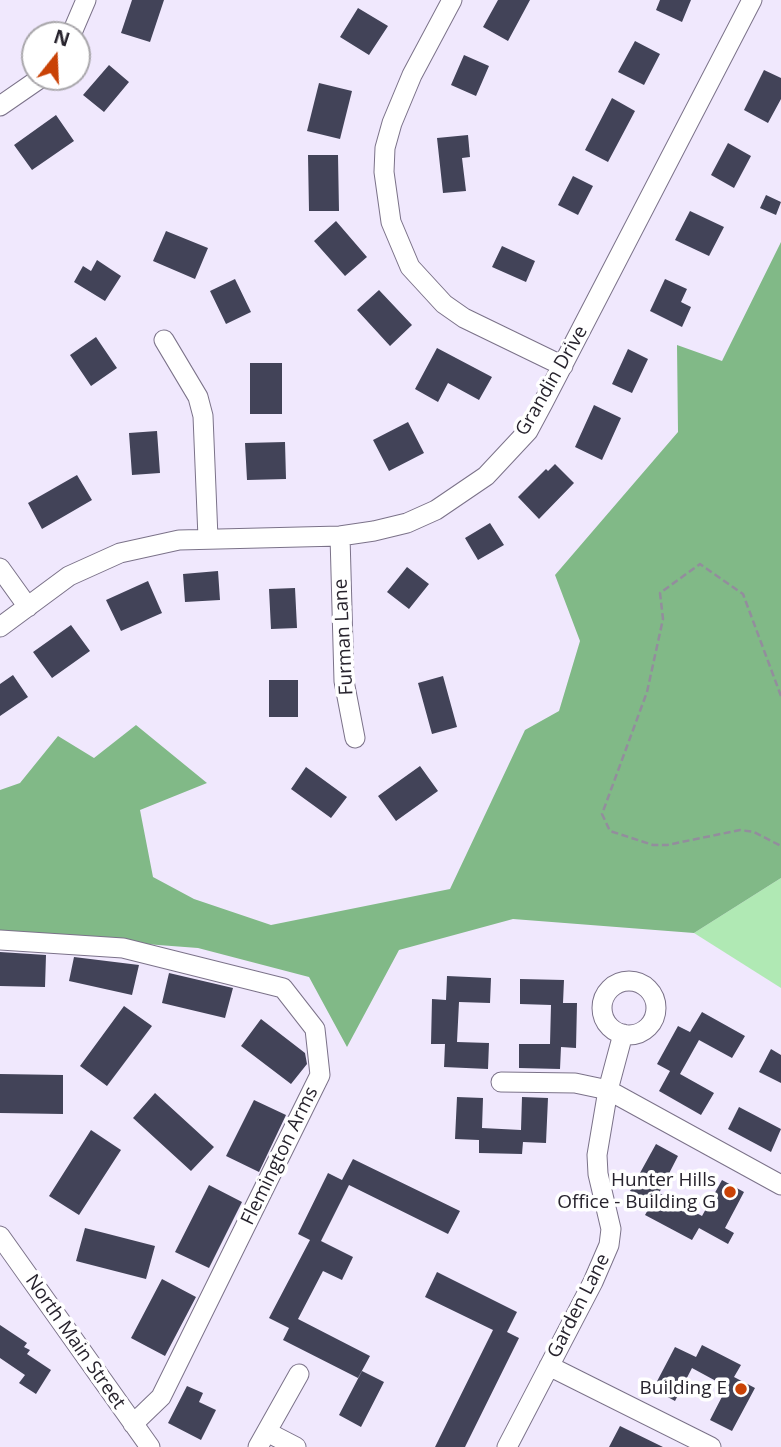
<!DOCTYPE html>
<style>
body{margin:0}
#map{position:relative;width:781px;height:1447px;overflow:hidden;background:#f0e8fd;font-family:"Open Sans",sans-serif}
canvas{display:block}
.north{position:absolute;left:21px;top:21px;width:70px;height:70px;box-sizing:border-box;background:#fff;border:2px solid #a9a7ab;border-radius:50%;rotate:18deg;font-size:19px;font-weight:700;line-height:28px;text-align:center;color:#27232d}
.north::after{content:'';display:block;margin:auto;width:24px;height:32px;background:#c94206;clip-path:polygon(50% 0,100% 100%,50% 72%,0 100%)}
</style>
<div id="map">
<canvas width="781" height="1447"></canvas>
<div class="north">N</div>
</div>
<script>
const context = document.querySelector('canvas').getContext('2d');
context.lineJoin = 'round';
function paint(path, color) {
  context.fillStyle = color;
  context.fill(path, 'evenodd');
}
function toPath(rows) {
  const path = new Path2D();
  for (const r of rows) {
    if (r.length === 3) {
      path.moveTo(r[0] + r[2], r[1]);
      path.arc(r[0], r[1], r[2], 0, 2 * Math.PI);
      continue;
    }
    path.moveTo(r[0], r[1]);
    for (let i = 2; i < r.length; i += 2) path.lineTo(r[i], r[i + 1]);
  }
  return path;
}
function trace(path, color, width, dash) {
  context.strokeStyle = color;
  context.lineWidth = width;
  context.lineCap = dash ? 'butt' : 'round';
  context.setLineDash(dash || []);
  context.stroke(path);
}
function label(font, color, halo, rows, align = 'center') {
  context.font = font + ' "Open Sans",sans-serif';
  context.lineWidth = 7;
  context.setLineDash([]);
  context.textBaseline = 'middle';
  context.strokeStyle = halo;
  context.fillStyle = color;
  for (const [text, x, y, turn = 0] of rows) {
    context.save();
    context.translate(x, y);
    context.rotate((+turn || 0) * Math.PI / 180);
    context.textAlign = isNaN(turn) ? turn : align;
    if (halo) context.strokeText(text, 0, 0);
    context.fillText(text, 0, 0);
    context.restore();
  }
}
const green = toPath([
 [781,878,781,988,694,933]
]);
const forest = toPath([
 [781,242,781,878,694,933,513,919,399,950,347,1047,309,977,198,948,0,933,0,790,20,783,58,736,94,758,136,725,207,783,140,810,153,877,194,899,271,925,450,889,525,730,559,711,580,641,555,575,678,432,677,345,722,361]
]);
const building = toPath([
 [132,0,164,0,150,42,121,33],
 [498,0,530,0,508,41,483,27],
 [660,0,691,0,682,22,656,10],
 [358,8,388,26,369,55,340,37],
 [635,41,660,54,644,85,618,72],
 [464,55,489,66,476,96,451,85],
 [109,65,129,82,104,112,83,95],
 [764,70,781,78,781,99,768,123,744,110],
 [319,83,352,91,340,139,307,131],
 [612,98,635,111,608,162,585,150],
 [56,115,74,141,32,170,14,145],
 [468,135,470,157,462,158,466,191,443,193,437,138],
 [728,143,751,156,734,188,711,175],
 [308,155,338,155,339,211,309,211],
 [573,176,593,186,578,215,558,205],
 [766,195,781,202,776,215,760,208],
 [690,211,724,227,709,256,675,240],
 [336,221,367,257,345,276,314,241],
 [166,231,208,248,195,279,153,261],
 [502,246,535,261,526,282,492,267],
 [97,260,121,276,105,301,74,282,83,266,91,271],
 [235,279,251,312,226,324,210,291],
 [665,279,687,289,681,302,691,307,682,327,650,311],
 [379,290,412,325,390,346,357,310],
 [96,337,117,368,91,386,70,355],
 [437,348,492,377,479,400,448,383,438,402,415,389],
 [628,349,648,359,632,393,612,384],
 [250,363,282,363,282,414,250,414],
 [594,405,621,418,602,460,575,447],
 [408,422,424,453,389,471,373,440],
 [157,431,160,473,132,475,129,433],
 [285,442,286,479,247,480,245,443],
 [555,464,574,483,539,519,518,497,546,469,548,471],
 [77,475,92,500,42,529,28,503],
 [490,523,504,545,478,560,465,538],
 [407,567,429,584,409,609,387,592],
 [218,571,220,600,185,602,183,574],
 [148,581,162,613,121,631,106,600],
 [295,588,297,628,271,629,269,589],
 [71,625,90,651,52,678,33,652],
 [13,675,28,697,0,716,0,684],
 [443,676,457,727,432,734,418,683],
 [269,680,298,680,298,717,269,717],
 [420,766,438,791,396,821,378,796],
 [306,767,347,797,331,818,291,789],
 [0,952,46,955,45,987,0,986],
 [74,957,139,965,132,995,69,981],
 [169,973,233,988,225,1018,162,1003],
 [447,976,491,978,490,1003,459,1002,457,1042,489,1043,488,1069,444,1067,445,1044,431,1044,432,999,446,1000],
 [520,979,564,980,563,1003,577,1003,576,1048,561,1047,560,1069,519,1068,519,1044,550,1044,551,1005,520,1004],
 [124,1006,152,1026,107,1086,80,1066],
 [702,1012,745,1036,732,1058,699,1040,680,1074,714,1093,701,1115,659,1091,670,1071,657,1064,678,1026,690,1032],
 [261,1019,305,1053,307,1064,291,1084,241,1046],
 [771,1049,781,1055,781,1083,759,1072],
 [0,1074,63,1075,63,1114,0,1113],
 [155,1093,214,1147,191,1171,133,1118],
 [457,1097,483,1098,482,1128,521,1130,522,1097,548,1098,546,1143,523,1142,522,1154,479,1153,479,1140,455,1139],
 [254,1100,286,1115,259,1172,226,1156],
 [739,1107,781,1129,771,1152,728,1129],
 [91,1130,121,1150,79,1215,49,1196],
 [656,1144,678,1156,659,1193,702,1216,722,1180,744,1192,725,1228,734,1233,728,1244,699,1228,692,1240,645,1215,652,1203,630,1191],
 [353,1159,460,1211,448,1234,349,1185,321,1241,353,1257,342,1280,323,1271,298,1319,370,1356,358,1378,283,1340,289,1328,269,1318,310,1240,298,1234,328,1173,342,1180],
 [209,1185,242,1202,209,1268,175,1252],
 [85,1228,155,1246,146,1279,76,1261],
 [437,1272,517,1312,507,1332,519,1338,465,1447,435,1447,493,1330,425,1297],
 [162,1279,196,1297,165,1356,131,1338],
 [0,1325,27,1343,24,1347,30,1350,27,1354,51,1370,36,1394,19,1383,25,1375,0,1358],
 [702,1345,741,1365,734,1377,755,1388,732,1431,710,1420,727,1387,692,1368,675,1401,653,1389,675,1347,696,1357],
 [362,1371,384,1382,361,1427,339,1415],
 [187,1386,203,1393,199,1402,216,1410,201,1440,168,1423],
 [620,1426,663,1447,609,1447]
]);
const path = toPath([
 [781,696,743,594,700,564,660,593,663,619,647,692,602,814,610,831,653,845,667,845,740,830,754,832,781,846]
]);
const minor = toPath([
 [452,0,412,75,392,123,385,148,384,172,391,222,410,267,444,304,464,318,563,366],
 [71,35,86,0],
 [0,106,42,77],
 [164,340,198,397,203,416,208,538],
 [340,536,344,681,355,738],
 [0,568,28,607],
 [0,627,69,576,120,553,179,540,340,536,374,531,407,523,436,510,486,476,528,431,543,403,752,0],
 [0,940,123,948,283,988,315,1029,320,1075,161,1397,133,1424],
 [629,1008,27],
 [501,1082,575,1083,608,1090,781,1185],
 [0,1236,150,1447],
 [549,1366,711,1447],
 [267,1432,296,1447],
 [258,1447,299,1374],
 [507,1447,593,1282,609,1245,611,1229,598,1174,597,1155,608,1090,623,1034]
]);
const markers = [
 [730,1192,7,"#c94206"],
 [741,1389,7,"#c94206"]
];
const streetNames = [
 ["Grandin Drive",552,381,-60],
 ["Furman Lane",344,637,-93],
 ["Flemington Arms",280,1156,-64],
 ["Garden Lane",579,1306,-63],
 ["North Main Street",75,1342,55]
];
const poiNames = [
 ["Hunter Hills",716,1181],
 ["Office - Building G",716,1203],
 ["Building E",727,1389]
];
paint(green, '#b0e9b4');
paint(forest, '#81b987');
paint(building, '#424358');
trace(minor, '#7b7289', 21);
trace(path, '#938d9d', 2.5, [7, 3.5]);
trace(minor, '#fff', 19);
for (const [x, y, r, color] of markers) {
  const dot = new Path2D();
  dot.arc(x, y, r, 0, 2 * Math.PI);
  context.fillStyle = color;
  context.fill(dot);
  trace(dot, '#fff', 2.5);
}
label('19px', '#27232d', '#fff', streetNames);
label('19px', '#27232d', '#fff', poiNames, 'right');
</script>
